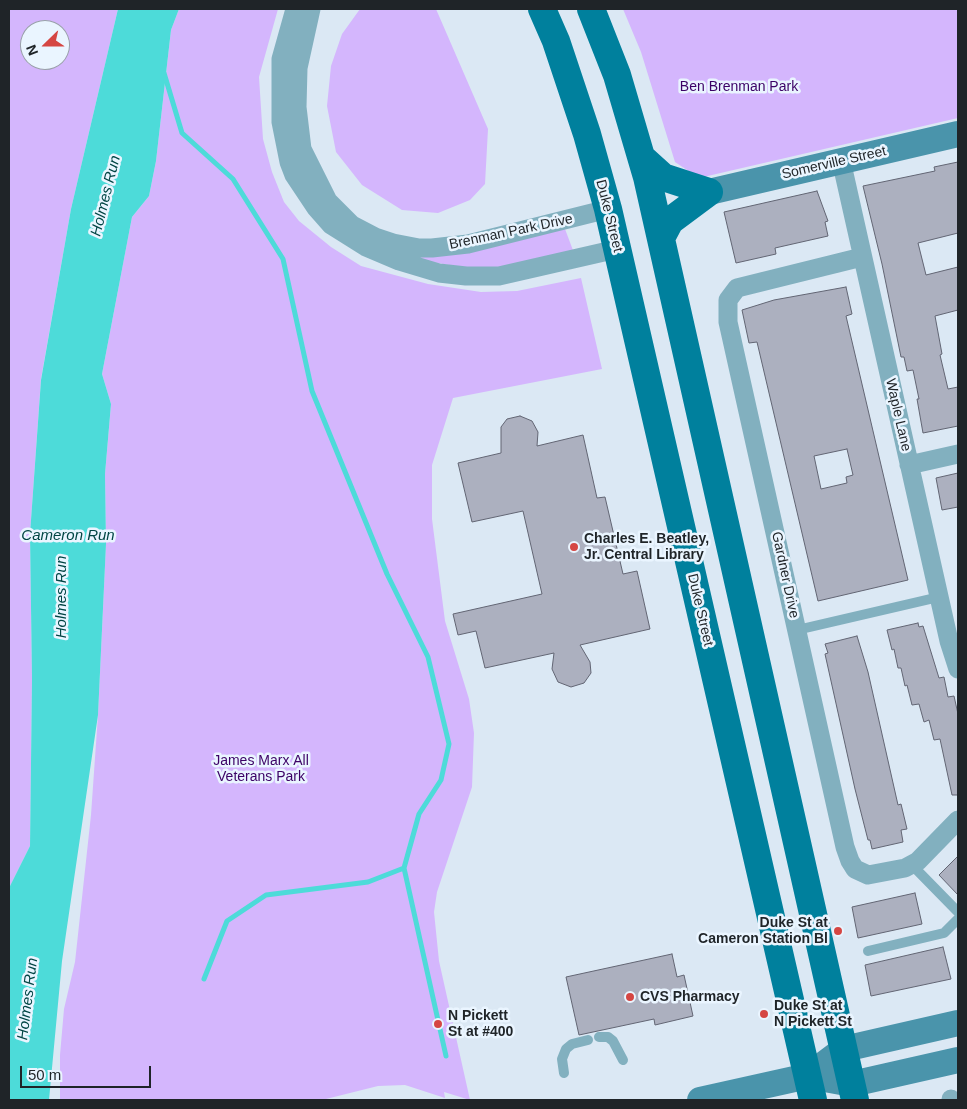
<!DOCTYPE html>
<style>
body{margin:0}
#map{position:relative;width:967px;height:1109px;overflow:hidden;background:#dbe8f4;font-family:Helvetica,sans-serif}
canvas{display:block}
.frame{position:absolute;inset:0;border:10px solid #1f2428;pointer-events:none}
.north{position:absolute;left:20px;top:20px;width:50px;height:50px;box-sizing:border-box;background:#eaf5ff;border:1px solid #99a1a9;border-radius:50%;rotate:248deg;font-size:14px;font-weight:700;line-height:20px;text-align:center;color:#1f2428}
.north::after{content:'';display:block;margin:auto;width:18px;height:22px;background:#d54643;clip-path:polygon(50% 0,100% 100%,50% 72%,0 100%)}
.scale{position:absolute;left:20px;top:1066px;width:131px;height:22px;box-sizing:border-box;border:2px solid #1f2428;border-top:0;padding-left:6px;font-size:15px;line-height:18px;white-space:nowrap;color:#1f2428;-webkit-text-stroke:4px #eaf5ff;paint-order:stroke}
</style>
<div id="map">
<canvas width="967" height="1109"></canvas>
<div class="frame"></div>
<div class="north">N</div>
<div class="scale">50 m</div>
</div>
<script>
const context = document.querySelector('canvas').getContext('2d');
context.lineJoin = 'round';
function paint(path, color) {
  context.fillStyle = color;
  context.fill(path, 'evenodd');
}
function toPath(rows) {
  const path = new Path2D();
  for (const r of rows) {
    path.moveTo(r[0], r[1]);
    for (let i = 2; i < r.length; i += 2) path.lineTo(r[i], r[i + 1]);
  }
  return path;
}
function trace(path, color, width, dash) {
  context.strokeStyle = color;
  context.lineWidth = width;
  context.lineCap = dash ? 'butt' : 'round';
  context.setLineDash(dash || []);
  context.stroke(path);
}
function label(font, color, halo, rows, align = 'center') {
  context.font = font + ' Helvetica,sans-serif';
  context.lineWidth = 5;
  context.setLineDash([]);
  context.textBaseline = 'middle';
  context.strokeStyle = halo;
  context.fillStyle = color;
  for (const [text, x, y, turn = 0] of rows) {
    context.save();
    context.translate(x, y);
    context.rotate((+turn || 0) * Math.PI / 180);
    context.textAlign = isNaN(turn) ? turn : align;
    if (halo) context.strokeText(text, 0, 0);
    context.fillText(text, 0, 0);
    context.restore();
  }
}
const green = toPath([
 [9,9,118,9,71,209,41,379,30,534,32,679,30,846,9,888],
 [30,30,60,30,60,60,30,60],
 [179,9,278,9,259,77,263,139,272,172,284,202,299,221,331,247,361,266,428,284,481,292,517,291,581,278,602,369,453,398,432,465,432,519,445,621,469,699,474,733,472,787,437,892,434,912,439,961,470,1100,444,1092,445,1098,405,1085,378,1086,322,1100,60,1100,60,1055,64,1009,75,962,91,815,98,715,106,544,105,474,111,404,102,374,132,217,149,196,156,161,171,30],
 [360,9,436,9,488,129,485,184,470,200,438,213,402,210,362,185,336,152,327,106,331,66,342,34],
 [623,9,958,9,958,118,699,178,675,162,641,52],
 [565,229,574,253,497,268,466,268,415,259,417,254]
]);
const water = toPath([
 [118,9,179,9,171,30,156,161,149,196,132,217,102,374,111,404,105,474,106,544,98,715,62,961,49,1100,9,1100,9,888,30,846,32,679,30,534,41,380,71,209]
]);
const stream = toPath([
 [164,73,182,133,233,179,283,259,312,391,387,574,428,657,449,744,441,780,419,814,404,868,446,1056],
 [204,979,227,921,266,895,368,882,404,868]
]);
const building = toPath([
 [958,162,958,233,918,243,926,275,958,267,958,310,935,316,942,354,940,355,948,389,958,387,958,426,923,433,917,399,919,399,913,370,907,371,904,357,901,357,882,264,863,186,935,171,934,167,958,162],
 [817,191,828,221,825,222,828,236,775,248,776,254,736,263,724,212,817,191],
 [846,287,852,314,846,316,908,580,818,601,757,342,749,343,742,310,774,300,846,287],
 [847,449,853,475,846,477,847,483,821,489,814,456,847,449],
 [520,416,532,421,538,432,537,446,583,435,597,498,605,497,623,574,637,571,650,629,580,645,590,662,591,673,584,683,571,687,558,682,552,669,554,653,485,668,476,631,458,635,453,614,542,594,523,511,472,522,458,463,501,453,501,427,507,419,520,416],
 [958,473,958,507,942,510,936,478,958,473],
 [918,623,919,627,923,626,939,678,944,677,948,697,954,696,958,714,958,795,952,795,940,739,934,740,929,720,924,722,919,704,912,705,907,685,905,686,901,668,898,668,894,649,892,650,887,630,918,623],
 [857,636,868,672,898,805,901,804,907,829,901,830,903,842,872,849,870,840,868,840,855,789,825,654,828,653,825,644,857,636],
 [958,856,958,895,939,875,958,856],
 [915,893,922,924,858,938,852,907,915,893],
 [943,947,951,979,871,996,865,965,943,947],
 [672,954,677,977,684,975,693,1016,655,1025,654,1019,579,1035,566,977,672,954]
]);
const lane = toPath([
 [797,630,939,597],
 [912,865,958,912],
 [868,951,944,933,958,919],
 [599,1037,608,1037,613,1041,623,1060],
 [564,1073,562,1059,566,1049,572,1044,588,1040]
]);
const street = toPath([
 [295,9,281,59,281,122,289,162,294,175,316,208,331,225,366,247,399,261,439,273,466,276,499,276,617,249],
 [311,9,298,68,297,107,302,149,328,201,352,225,375,237,393,243,419,248,432,248,468,244,608,209],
 [841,160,949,641,958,669],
 [862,257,737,288,728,300,728,322,845,847,850,861,855,869,868,875,905,868,918,861,958,820],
 [909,465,958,454],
 [951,1099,951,1100]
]);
const secondary = toPath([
 [709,192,958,134],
 [808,1076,852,1084,958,1060],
 [700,1100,808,1076,844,1049,958,1023]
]);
const primary = toPath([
 [542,9,556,41,587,134,608,209,813,1100],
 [591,9,617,75,647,177,855,1100],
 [642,158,663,177,709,192],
 [661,238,670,221,709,192]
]);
const markers = [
 [574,547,5,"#d54643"],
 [838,931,5,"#d54643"],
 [630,997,5,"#d54643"],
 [764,1014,5,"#d54643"],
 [438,1024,5,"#d54643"]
];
const parkNames = [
 ["Ben Brenman Park",739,87],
 ["James Marx All",261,761],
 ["Veterans Park",261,777]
];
const streetNames = [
 ["Somerville Street",834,163,-13],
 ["Duke Street",609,216,76],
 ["Brenman Park Drive",511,232,-12],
 ["Waple Lane",898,415,77],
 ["Gardner Drive",785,575,78],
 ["Duke Street",700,610,77]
];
const poiNames = [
 ["Charles E. Beatley,",584,539],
 ["Jr. Central Library",584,555],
 ["Duke St at",828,923,"right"],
 ["Cameron Station Bl",828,939,"right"],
 ["CVS Pharmacy",640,997],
 ["Duke St at",774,1006],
 ["N Pickett St",774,1022],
 ["N Pickett",448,1016],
 ["St at #400",448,1032]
];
const waterNames = [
 ["Holmes Run",106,196,-76],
 ["Cameron Run",68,536],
 ["Holmes Run",62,597,-90],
 ["Holmes Run",28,999,-83]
];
paint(green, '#d4b6fd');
paint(water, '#4ddbd9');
trace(stream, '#4ddbd9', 5);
paint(building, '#acb0bf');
trace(building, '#626573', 1);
trace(lane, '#82b0bf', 10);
trace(street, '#82b0bf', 19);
trace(secondary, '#4a94ab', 26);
trace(primary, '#00809d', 28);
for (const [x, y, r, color] of markers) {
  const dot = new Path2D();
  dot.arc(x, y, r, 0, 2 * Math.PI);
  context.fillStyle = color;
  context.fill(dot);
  trace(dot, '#eaf5ff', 2);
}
label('14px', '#3c0266', '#eaf5ff', parkNames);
label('14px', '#1f2428', '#eaf5ff', streetNames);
label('bold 14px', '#1f2428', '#eaf5ff', poiNames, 'left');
label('italic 15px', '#014544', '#eaf5ff', waterNames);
</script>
